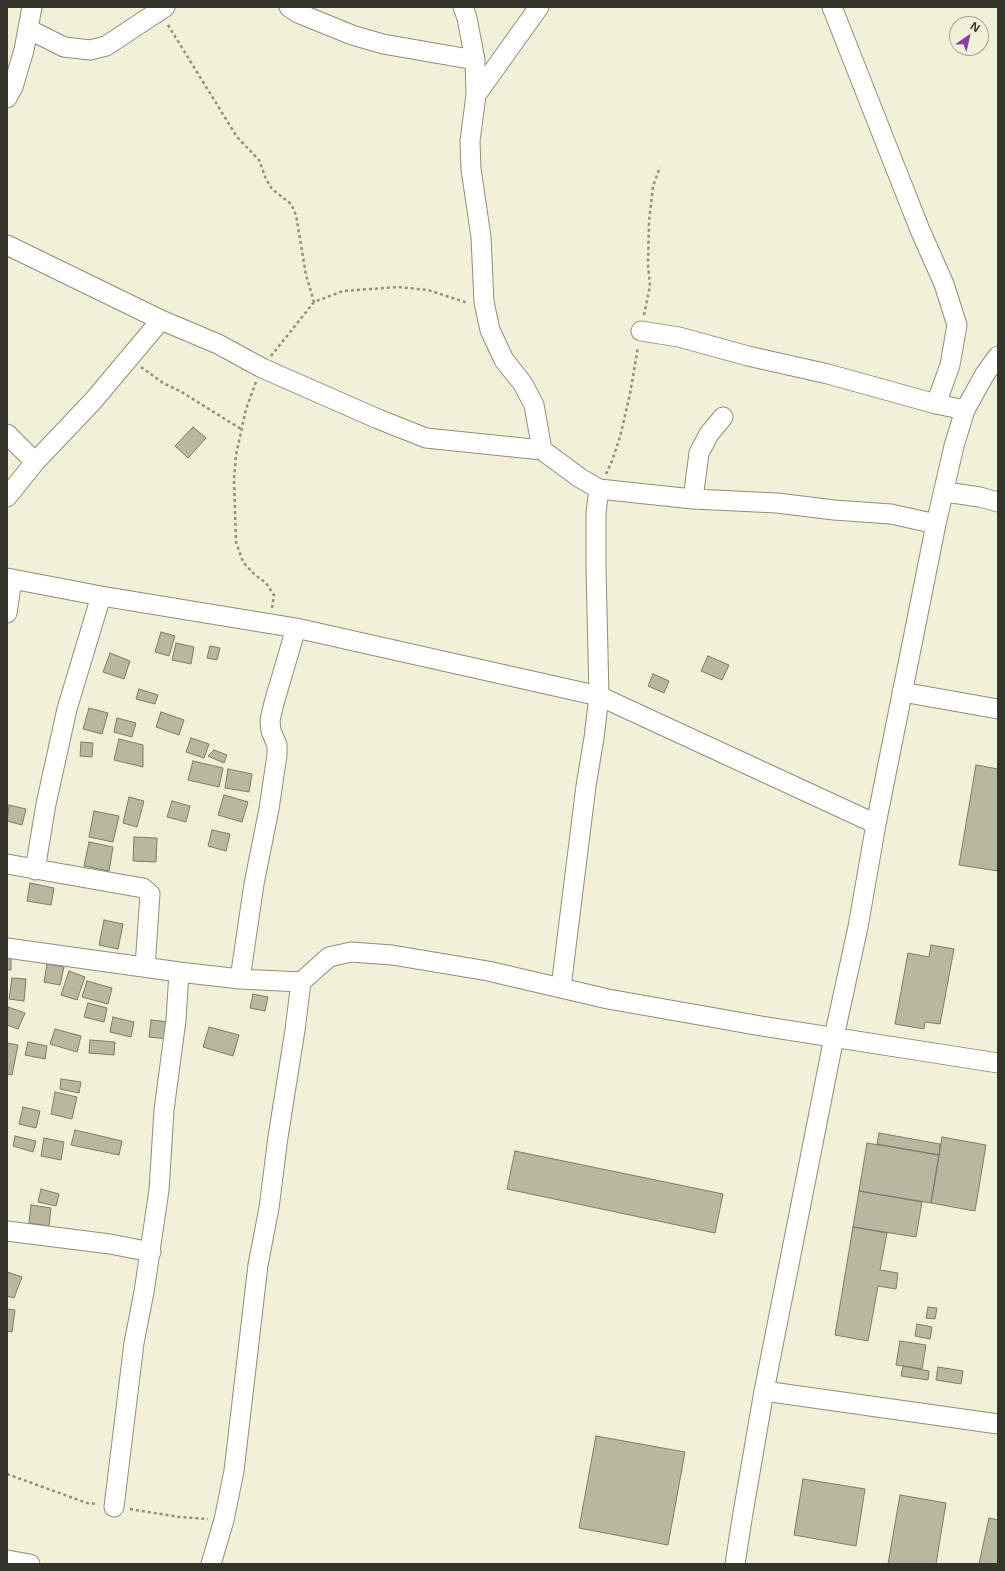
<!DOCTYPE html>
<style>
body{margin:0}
#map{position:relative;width:1005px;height:1571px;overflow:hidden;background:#f1f1d8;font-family:"Noto Sans",sans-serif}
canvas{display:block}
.frame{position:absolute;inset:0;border:8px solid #34342a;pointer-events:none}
.north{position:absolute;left:949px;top:16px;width:40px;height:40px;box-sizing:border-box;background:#f1f1d8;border:1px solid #a5a592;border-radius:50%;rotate:34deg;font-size:11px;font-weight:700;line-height:16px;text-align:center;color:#34342a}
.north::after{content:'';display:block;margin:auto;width:14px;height:18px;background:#8e3ba9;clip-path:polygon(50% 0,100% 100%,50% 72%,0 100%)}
</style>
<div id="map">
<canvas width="1005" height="1571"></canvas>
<div class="frame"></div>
<div class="north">N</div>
</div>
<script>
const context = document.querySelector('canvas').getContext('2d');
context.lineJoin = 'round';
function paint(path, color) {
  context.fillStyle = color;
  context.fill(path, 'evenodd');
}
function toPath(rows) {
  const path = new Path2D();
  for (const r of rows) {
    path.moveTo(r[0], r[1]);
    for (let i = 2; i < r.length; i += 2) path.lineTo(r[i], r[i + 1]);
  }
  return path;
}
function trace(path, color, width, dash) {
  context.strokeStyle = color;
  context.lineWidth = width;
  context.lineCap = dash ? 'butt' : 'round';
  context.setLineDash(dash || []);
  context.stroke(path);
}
const building = toPath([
 [193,427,206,438,188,458,175,446,193,427],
 [161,632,175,636,169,656,155,652,161,632],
 [176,643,194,647,191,664,172,660,176,643],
 [210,646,220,648,217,660,207,658,210,646],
 [110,653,130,661,124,679,103,672,110,653],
 [708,656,729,665,722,680,701,671,708,656],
 [653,674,669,681,664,693,648,686,653,674],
 [139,689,158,695,155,704,136,699,139,689],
 [89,708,108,713,102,734,83,729,89,708],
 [161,712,184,720,179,735,156,727,161,712],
 [117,718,136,723,132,737,114,732,117,718],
 [191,738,209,744,204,758,186,752,191,738],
 [119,739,143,745,143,767,114,760,119,739],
 [81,742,93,743,92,757,80,756,81,742],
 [214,750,227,755,224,763,208,756,214,750],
 [193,761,223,768,219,787,188,780,193,761],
 [976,765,998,769,998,871,959,865,976,765],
 [228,769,252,774,249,792,225,788,228,769],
 [224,795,248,802,242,822,218,815,224,795],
 [129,797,144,801,137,827,123,823,129,797],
 [172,801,190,806,186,822,167,817,172,801],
 [9,805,26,809,22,825,7,821,9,805],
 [94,811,119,816,113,842,89,837,94,811],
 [212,830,230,834,226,851,208,846,212,830],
 [134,837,157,838,156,862,133,861,134,837],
 [89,842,113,847,109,871,84,866,89,842],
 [30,883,54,888,51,905,27,901,30,883],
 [104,920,123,924,118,949,99,945,104,920],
 [931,945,954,949,940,1024,925,1022,924,1029,895,1024,908,953,929,957,931,945],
 [7,955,11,955,11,970,7,970,7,955],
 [47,964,64,967,60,985,44,982,47,964],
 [69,971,85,977,77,1000,61,995,69,971],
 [12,978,26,979,24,1001,9,999,12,978],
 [87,981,112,988,108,1004,82,997,87,981],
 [253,994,268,997,265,1011,250,1008,253,994],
 [88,1003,107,1008,104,1022,84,1017,88,1003],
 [8,1007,25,1013,18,1029,7,1025,8,1007],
 [113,1017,134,1022,131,1037,110,1032,113,1017],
 [151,1020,170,1022,168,1039,149,1037,151,1020],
 [209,1027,239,1035,233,1056,203,1047,209,1027],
 [55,1029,81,1036,77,1052,50,1044,55,1029],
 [90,1040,115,1042,114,1055,89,1053,90,1040],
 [28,1042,47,1046,45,1059,25,1055,28,1042],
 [7,1043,18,1045,12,1075,7,1074,7,1043],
 [61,1079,81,1082,79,1093,60,1089,61,1079],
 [55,1092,77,1097,72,1119,51,1114,55,1092],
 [23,1107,40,1111,36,1128,19,1124,23,1107],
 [75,1130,122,1141,119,1155,71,1145,75,1130],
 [879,1133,940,1144,939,1155,877,1144,879,1133],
 [15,1136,36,1141,33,1152,13,1146,15,1136],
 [942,1137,986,1145,975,1211,931,1203,942,1137],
 [44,1138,64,1142,61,1160,41,1156,44,1138],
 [867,1143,939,1155,931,1203,859,1191,867,1143],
 [515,1151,723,1194,715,1233,507,1189,515,1151],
 [41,1189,59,1194,56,1206,38,1202,41,1189],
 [859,1191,922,1202,916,1237,853,1227,859,1191],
 [31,1205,51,1208,49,1226,29,1223,31,1205],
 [853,1227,887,1233,880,1270,898,1273,896,1289,878,1286,868,1341,835,1335,853,1227],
 [7,1272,22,1277,14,1298,7,1296,7,1272],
 [928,1307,937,1308,935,1319,926,1318,928,1307],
 [7,1309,15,1310,12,1332,7,1331,7,1309],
 [917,1324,932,1327,930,1339,915,1336,917,1324],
 [900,1341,926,1345,922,1369,896,1365,900,1341],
 [903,1366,929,1371,928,1380,901,1376,903,1366],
 [938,1367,963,1371,961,1384,936,1380,938,1367],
 [596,1436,685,1452,668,1545,579,1528,596,1436],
 [803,1479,865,1489,856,1546,794,1535,803,1479],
 [900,1495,946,1503,936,1564,888,1564,900,1495],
 [989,1518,998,1520,998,1564,979,1564,989,1518]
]);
const path = toPath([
 [168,25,237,137,259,160,266,179,272,189,291,204,296,215,306,275,314,302],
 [644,315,650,286,648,264,649,222,653,186,660,167],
 [271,356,314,302,343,291,398,287,428,290,468,303],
 [141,367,163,383,180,391,241,429],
 [256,382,246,409,236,455,234,479,236,542,243,562,254,574,266,583,274,595,272,608],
 [606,474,612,461,620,437,630,394,638,347],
 [7,1474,87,1503,97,1504],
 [130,1509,179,1517,208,1519]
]);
const minor = toPath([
 [289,7,298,13,352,35,383,44,475,60],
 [463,7,467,18,475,60,476,95,470,141,471,169,481,237,484,302,490,330,504,360,523,384,534,405,542,450],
 [832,7,920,230,944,284,957,325,950,365,936,404],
 [28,29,64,47,90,50,106,46,165,7],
 [476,95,539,7],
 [7,98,13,87,24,50,32,7],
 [7,245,161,320,218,344,262,368,378,419,426,438,542,450,580,478,599,489,596,513,596,568,599,696,594,738,586,786,561,987],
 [641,331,679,337,748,356,828,374,936,404,965,410],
 [7,434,35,462],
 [599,489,693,499,777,503,834,510,891,514,936,524],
 [945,492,980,497,998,502],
 [7,497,35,462,93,401,161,320],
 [693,499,699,453,709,434,723,417],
 [7,578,101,596,296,628,599,696,876,824],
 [7,613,12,579],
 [902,692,998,709],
 [7,864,143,888,150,894,145,967],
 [35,870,46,804,67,709,101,596],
 [7,948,179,972,240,979,301,982,329,957,351,952,392,955,488,971,608,999,761,1026,998,1063],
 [240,979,254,884,269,809,277,755,277,745,271,731,270,720,274,703,296,628],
 [7,1231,110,1244,151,1252],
 [764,1391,998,1424],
 [114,1507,134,1343,144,1292,159,1190,164,1110,176,1020,179,972],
 [7,1560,30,1564],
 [211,1564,224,1520,234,1471,258,1265,269,1208,278,1137,295,1030,301,982],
 [735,1564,743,1513,764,1391,834,1037,858,927,876,824,936,524,954,446,965,410,985,374,998,356]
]);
paint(building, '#b8b7a0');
trace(building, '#7c7c66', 1);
trace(minor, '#8f8e78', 21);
trace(path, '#90907f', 2.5, [3, 3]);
trace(minor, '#fff', 19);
</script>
